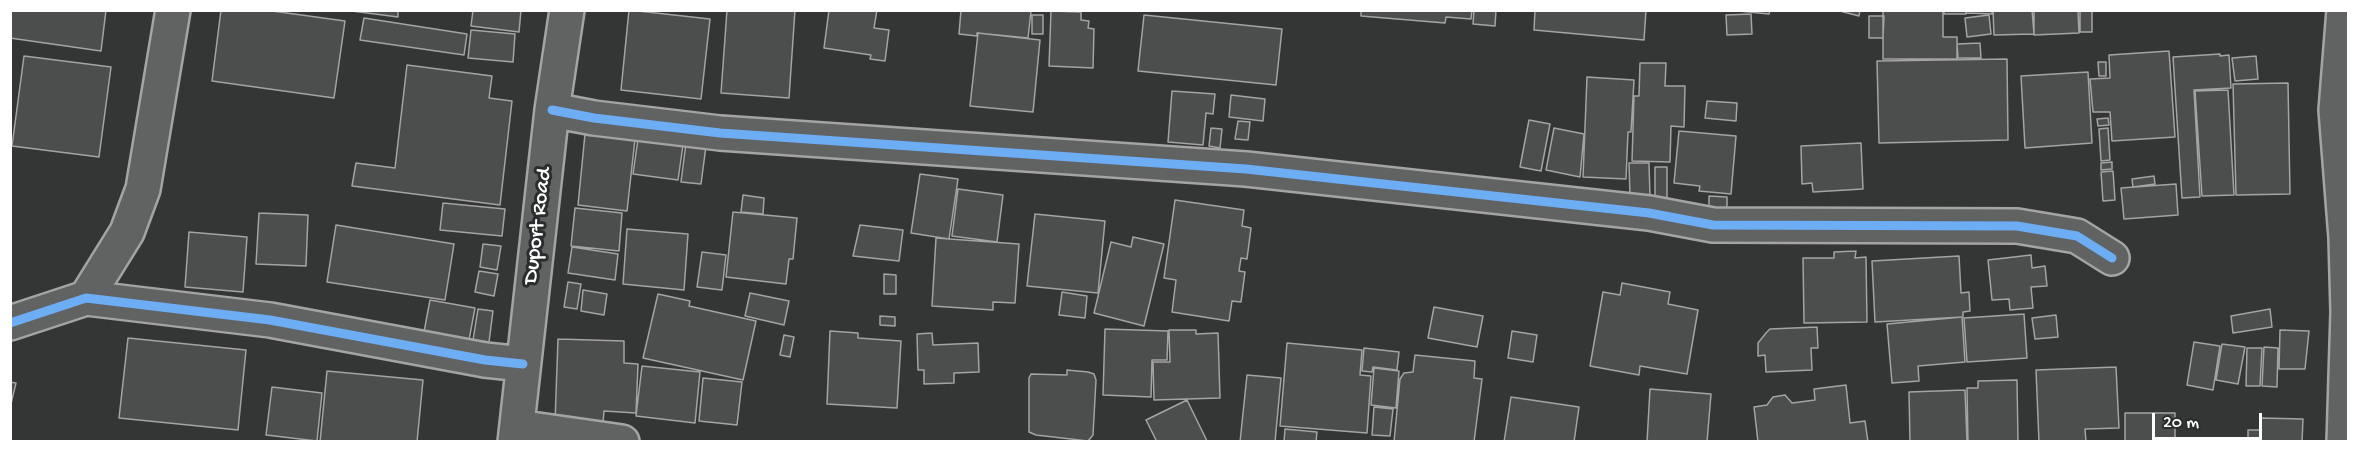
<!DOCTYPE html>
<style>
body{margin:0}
#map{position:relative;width:2359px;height:452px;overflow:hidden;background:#343535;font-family:"Gochi Hand",sans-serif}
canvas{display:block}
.frame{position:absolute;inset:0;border:12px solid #fff;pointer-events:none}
.scale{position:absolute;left:2152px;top:413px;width:110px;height:27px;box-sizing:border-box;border:3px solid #fff;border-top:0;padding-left:8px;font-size:18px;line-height:21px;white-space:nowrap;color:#fff;-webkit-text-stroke:4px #2a2d2e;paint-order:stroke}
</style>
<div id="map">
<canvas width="2359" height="452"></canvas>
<div class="frame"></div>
<div class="scale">20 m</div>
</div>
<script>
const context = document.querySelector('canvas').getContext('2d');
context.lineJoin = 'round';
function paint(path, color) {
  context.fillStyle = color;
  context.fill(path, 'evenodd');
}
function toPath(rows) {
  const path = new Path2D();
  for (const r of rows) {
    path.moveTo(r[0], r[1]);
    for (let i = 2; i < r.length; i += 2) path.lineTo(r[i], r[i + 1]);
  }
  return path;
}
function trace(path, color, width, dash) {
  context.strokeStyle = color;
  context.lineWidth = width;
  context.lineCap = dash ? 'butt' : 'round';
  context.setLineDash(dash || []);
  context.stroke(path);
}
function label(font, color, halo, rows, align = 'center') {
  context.font = font + ' "Gochi Hand",sans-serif';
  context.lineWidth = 6;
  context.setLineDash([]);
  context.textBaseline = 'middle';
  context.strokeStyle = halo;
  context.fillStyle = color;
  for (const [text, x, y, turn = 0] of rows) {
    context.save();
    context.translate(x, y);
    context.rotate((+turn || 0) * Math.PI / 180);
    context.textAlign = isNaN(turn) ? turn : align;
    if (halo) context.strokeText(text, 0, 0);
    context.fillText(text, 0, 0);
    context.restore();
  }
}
const building = toPath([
 [10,10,106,10,101,51,10,38,10,10],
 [221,10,265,10,345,21,334,98,212,81,221,10],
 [344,10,398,10,398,17,344,10],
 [473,10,521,10,519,32,471,26,473,10],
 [629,10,710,19,701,99,621,90,629,10],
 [727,10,795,10,789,98,721,93,727,10],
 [829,10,877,10,874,28,889,30,885,61,870,59,871,55,824,48,829,10],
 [961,10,1031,11,1028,38,977,33,977,36,959,34,961,10],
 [1361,10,1472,10,1471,19,1446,17,1445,23,1361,16,1361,10],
 [1474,10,1496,10,1495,26,1473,24,1474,10],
 [1535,10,1646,10,1644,40,1534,30,1535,10],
 [1728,10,1770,10,1769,14,1728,10],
 [1836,10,1860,10,1859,16,1836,10],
 [1883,10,1943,10,1943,37,1957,37,1957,59,1883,59,1883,10],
 [1944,10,1966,10,1966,14,1944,14,1944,10],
 [1967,10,1992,10,1992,14,1966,13,1967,10],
 [1993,10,2032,10,2034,34,1994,35,1993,10],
 [2034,10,2078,10,2079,33,2034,35,2034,10],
 [2080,10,2092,10,2092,32,2080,32,2080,10],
 [1051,11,1081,12,1081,20,1089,21,1088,28,1094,29,1093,68,1049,66,1051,11],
 [1751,14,1752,34,1727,35,1726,15,1751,14],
 [1032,15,1043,15,1043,34,1032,34,1032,15],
 [1144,15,1282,29,1276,85,1138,71,1144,15],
 [1989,15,1991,34,1967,37,1965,18,1989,15],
 [1869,16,1884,16,1883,38,1869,38,1869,16],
 [364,18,467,34,464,55,360,40,364,18],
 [471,30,515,34,513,62,468,58,471,30],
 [978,33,1040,40,1033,112,970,106,978,33],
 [1980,43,1981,58,1958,58,1957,44,1980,43],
 [2169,51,2175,137,2112,141,2110,112,2093,112,2090,79,2110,78,2109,55,2169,51],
 [2220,54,2220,56,2229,55,2231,88,2194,90,2200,197,2182,198,2173,57,2220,54],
 [24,56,111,67,99,157,12,146,24,56],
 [2256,56,2258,79,2235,81,2232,58,2256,56],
 [2007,59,2008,140,1879,143,1877,61,2007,59],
 [2098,62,2106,62,2106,76,2099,76,2098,62],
 [1640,63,1666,63,1665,86,1685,86,1684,127,1671,126,1670,162,1632,161,1634,96,1639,96,1640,63],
 [407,65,492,76,489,98,512,101,500,205,352,186,356,163,395,168,407,65],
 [2088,72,2092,143,2025,148,2021,76,2088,72],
 [1587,77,1634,80,1631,132,1628,132,1626,179,1583,177,1587,77],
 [2288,83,2290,194,2236,195,2233,84,2288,83],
 [2228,90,2234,195,2202,196,2195,91,2228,90],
 [1172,91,1215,94,1213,114,1206,113,1203,145,1168,142,1172,91],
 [1231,95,1265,99,1263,121,1229,117,1231,95],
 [1707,101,1737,103,1736,121,1705,118,1707,101],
 [2108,118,2109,125,2098,126,2097,119,2108,118],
 [1529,120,1550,124,1541,171,1520,167,1529,120],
 [1238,121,1250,122,1248,140,1235,139,1238,121],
 [1211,128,1222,129,1220,148,1209,146,1211,128],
 [1554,128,1584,134,1580,177,1546,170,1554,128],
 [2108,128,2110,160,2101,161,2099,129,2108,128],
 [1679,131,1736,136,1731,194,1699,191,1700,186,1674,183,1679,131],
 [585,134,635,139,627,211,578,205,585,134],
 [638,139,683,145,678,180,633,174,638,139],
 [686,143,706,146,701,184,681,182,686,143],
 [1861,143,1863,189,1813,192,1812,183,1802,184,1801,146,1861,143],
 [2112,162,2112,169,2101,170,2101,163,2112,162],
 [1629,163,1649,163,1650,197,1630,197,1629,163],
 [1655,167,1667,167,1667,198,1655,198,1655,167],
 [2113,171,2115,200,2103,201,2101,172,2113,171],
 [920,174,958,179,949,239,911,233,920,174],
 [2154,176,2155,184,2133,187,2132,179,2154,176],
 [2176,184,2178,215,2124,219,2121,188,2176,184],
 [958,189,1003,195,997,242,952,236,958,189],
 [743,195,764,198,763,214,741,212,743,195],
 [1709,196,1727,197,1727,208,1709,208,1709,196],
 [1175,200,1244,210,1242,226,1251,228,1247,259,1241,258,1239,271,1245,272,1241,302,1232,301,1229,321,1172,312,1176,280,1164,278,1175,200],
 [443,203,505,209,502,236,440,230,443,203],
 [575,208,622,213,619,251,571,246,575,208],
 [733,212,797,218,793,259,789,259,786,284,726,277,733,212],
 [259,213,308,215,306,266,256,264,259,213],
 [1035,214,1105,221,1098,293,1027,286,1035,214],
 [336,225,454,244,445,300,327,282,336,225],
 [860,225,903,230,899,261,853,256,860,225],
 [627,229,688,234,684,290,623,284,627,229],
 [189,232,247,237,243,292,185,287,189,232],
 [1133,237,1164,244,1144,326,1094,313,1111,242,1131,247,1133,237],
 [936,238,1019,244,1015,303,993,302,993,310,932,306,936,238],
 [483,244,501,246,497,270,480,267,483,244],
 [572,247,618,254,615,280,568,273,572,247],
 [1856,251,1855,258,1866,257,1867,322,1804,323,1803,258,1834,258,1834,252,1856,251],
 [702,252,726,255,722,290,697,287,702,252],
 [2031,255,2032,268,2045,266,2047,286,2031,287,2033,308,2010,310,2009,299,1992,300,1988,260,2031,255],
 [1959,256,1961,293,1969,292,1970,311,1963,312,1963,317,1875,322,1872,261,1959,256],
 [479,271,498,274,494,296,475,292,479,271],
 [884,274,896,275,896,294,884,294,884,274],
 [568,282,581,284,577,309,564,307,568,282],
 [1622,283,1670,292,1668,304,1698,310,1687,374,1640,366,1639,375,1590,366,1603,292,1620,295,1622,283],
 [583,290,607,294,604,315,581,311,583,290],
 [1062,292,1087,296,1085,318,1059,315,1062,292],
 [750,293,789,301,784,325,745,316,750,293],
 [658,294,690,301,689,306,756,321,743,380,643,358,658,294],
 [430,300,475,308,469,340,424,332,430,300],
 [1434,307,1483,316,1477,347,1428,338,1434,307],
 [478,309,493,311,489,342,473,340,478,309],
 [2270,309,2272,327,2233,333,2231,316,2270,309],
 [2024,314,2027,358,1967,362,1964,318,2024,314],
 [2056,315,2058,337,2035,339,2032,318,2056,315],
 [880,316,895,317,895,326,880,325,880,316],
 [1962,317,1965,362,1918,366,1919,381,1892,383,1887,324,1962,317],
 [1817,327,1818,348,1811,348,1812,370,1766,372,1765,355,1758,356,1758,343,1766,333,1770,329,1817,327],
 [1105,329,1168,331,1167,360,1152,360,1151,397,1103,395,1105,329],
 [1169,330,1196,330,1196,334,1218,333,1220,398,1154,400,1153,362,1170,362,1169,330],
 [2280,330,2309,331,2305,369,2279,369,2280,330],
 [830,331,858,333,858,338,901,341,897,408,827,404,830,331],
 [1512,331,1537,335,1533,362,1508,358,1512,331],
 [932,333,933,345,978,343,979,372,954,373,954,383,924,384,924,370,918,370,917,334,932,333],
 [784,335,794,337,790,357,780,355,784,335],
 [128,338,246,350,238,430,119,418,128,338],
 [558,339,624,341,624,363,638,364,636,413,604,411,603,423,555,422,558,339],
 [2194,342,2220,346,2213,390,2187,385,2194,342],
 [1287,343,1362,350,1360,375,1371,376,1367,433,1280,426,1287,343],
 [2222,344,2245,347,2238,384,2216,380,2222,344],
 [2264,347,2278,348,2277,387,2262,386,2264,347],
 [1364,348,1399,352,1397,370,1373,367,1372,372,1362,371,1364,348],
 [2247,348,2262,348,2260,386,2246,386,2247,348],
 [1415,355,1475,361,1474,378,1482,379,1474,442,1394,442,1400,379,1404,373,1413,372,1415,355],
 [642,366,700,372,695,423,636,416,642,366],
 [2116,367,2119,428,2085,429,2086,442,2039,442,2036,370,2116,367],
 [1374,368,1399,371,1396,408,1371,405,1374,368],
 [1067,370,1088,372,1094,374,1096,380,1093,435,1088,441,1036,435,1029,432,1029,378,1031,374,1067,375,1067,370],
 [327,371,423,380,417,442,320,442,327,371],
 [1247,375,1281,378,1275,442,1240,442,1247,375],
 [703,378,742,382,737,425,699,421,703,378],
 [2017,380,2018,442,1968,442,1967,388,1978,388,1978,381,2017,380],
 [10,382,16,383,10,408,10,382],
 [1846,385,1850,423,1865,421,1868,442,1758,442,1754,407,1767,405,1773,397,1785,395,1792,403,1815,400,1814,389,1846,385],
 [272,387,322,393,317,441,266,435,272,387],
 [1650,389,1711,394,1707,442,1647,442,1650,389],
 [1965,390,1967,442,1910,442,1909,392,1965,390],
 [1511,397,1579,407,1574,442,1504,442,1511,397],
 [1187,400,1207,441,1157,442,1146,420,1187,400],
 [1374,407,1393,409,1390,436,1372,435,1374,407],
 [2125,413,2175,413,2175,442,2125,442,2125,413],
 [2260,418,2303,419,2302,442,2248,442,2248,430,2260,430,2260,418],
 [1285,429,1317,432,1316,442,1284,442,1285,429]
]);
const street = toPath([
 [2344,10,2336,110,2346,238,2348,312,2344,442],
 [552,110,594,118,720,133,1246,169,1649,213,1713,225,2017,226,2077,236,2112,258],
 [86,298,127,232,143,189,173,10],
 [10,323,86,298,270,320,485,360,523,364],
 [517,427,622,442],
 [515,442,552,110,567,10]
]);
const cycleway = toPath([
 [552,110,594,118,720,133,1246,169,1649,213,1713,225,2017,226,2077,236,2112,258],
 [10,323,86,298,270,320,485,360,523,364]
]);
const streetNames = [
 ["Duport Road",539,226,-83]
];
paint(building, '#4c4d4d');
trace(building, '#a4a4a4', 1.5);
trace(street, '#a4a4a4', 38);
trace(street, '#616262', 33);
trace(cycleway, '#6dadf4', 9);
label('22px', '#fff', '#2a2d2e', streetNames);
</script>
